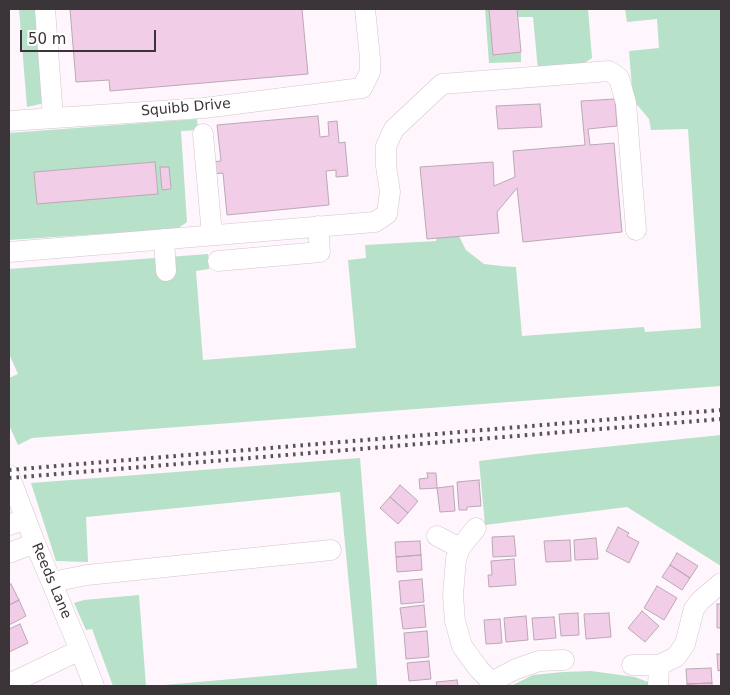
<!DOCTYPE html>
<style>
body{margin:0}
#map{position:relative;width:730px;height:695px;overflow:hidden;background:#fef6fc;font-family:"DejaVu Sans",sans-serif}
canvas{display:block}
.frame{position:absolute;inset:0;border:10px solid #3b3439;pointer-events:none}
.scale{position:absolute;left:20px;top:30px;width:136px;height:22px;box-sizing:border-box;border:2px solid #3b3439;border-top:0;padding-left:6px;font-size:15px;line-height:18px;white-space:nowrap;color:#3b3439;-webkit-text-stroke:4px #fff;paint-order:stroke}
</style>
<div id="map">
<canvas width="730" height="695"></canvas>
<div class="frame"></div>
<div class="scale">50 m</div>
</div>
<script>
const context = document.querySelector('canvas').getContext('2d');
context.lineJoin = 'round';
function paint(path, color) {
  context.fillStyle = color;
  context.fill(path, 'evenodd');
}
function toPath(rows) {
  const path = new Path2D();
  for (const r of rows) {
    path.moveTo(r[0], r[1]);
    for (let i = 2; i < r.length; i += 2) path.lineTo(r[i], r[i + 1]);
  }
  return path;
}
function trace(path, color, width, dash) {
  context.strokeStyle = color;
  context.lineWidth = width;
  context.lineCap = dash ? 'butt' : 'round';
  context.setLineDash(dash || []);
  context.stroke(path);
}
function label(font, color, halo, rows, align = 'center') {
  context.font = font + ' "DejaVu Sans",sans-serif';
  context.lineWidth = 4;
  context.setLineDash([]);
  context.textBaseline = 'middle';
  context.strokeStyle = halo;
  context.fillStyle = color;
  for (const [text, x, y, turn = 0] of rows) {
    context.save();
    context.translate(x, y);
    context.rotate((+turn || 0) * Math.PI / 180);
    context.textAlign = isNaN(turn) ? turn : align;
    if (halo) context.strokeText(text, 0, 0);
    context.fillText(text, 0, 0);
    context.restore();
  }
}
const green = toPath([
 [19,9,39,9,45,103,27,107],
 [485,9,489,9,493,55,521,52,521,62,489,63],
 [517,9,588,9,592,58,580,66,538,70,533,17,518,17],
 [625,9,721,9,721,386,32,438,18,445,9,425,9,378,18,374,9,354,9,269,208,254,209,269,196,271,203,360,356,348,348,260,366,258,365,245,436,241,437,238,459,236,466,250,484,264,501,266,516,267,522,336,644,327,645,332,701,328,688,129,651,130,649,119,633,100,629,51,659,48,657,19,627,22],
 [197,119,198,130,181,131,187,222,177,229,9,240,9,133],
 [155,162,158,194,37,203,34,172],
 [169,167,171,189,162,190,160,168],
 [721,435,721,566,627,507,485,525,479,461,536,454],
 [360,458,371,594,377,685,369,686,153,686,357,668,340,492,86,517,88,562,56,561,31,483],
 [139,595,146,686,113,686,92,629,86,630,74,603,84,600],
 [591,671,635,677,648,682,650,686,512,686,515,684,533,675,563,672]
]);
const building = toPath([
 [70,9,302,9,308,74,110,91,109,80,76,82,70,9],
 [489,9,517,9,521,52,493,55,489,9],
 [615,99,617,126,588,129,590,145,614,143,622,232,523,242,517,188,497,212,499,233,427,239,420,167,493,162,494,186,515,177,513,151,585,145,581,101,615,99],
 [540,104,542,127,498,129,496,106,540,104],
 [318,116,320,137,329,136,328,122,337,121,339,143,345,142,348,176,336,177,336,170,326,171,329,205,227,215,223,173,212,174,211,162,221,161,217,125,318,116],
 [155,162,158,194,37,204,34,172,155,162],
 [160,167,169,167,171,189,162,190,160,167],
 [427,473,436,473,437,488,420,489,419,479,428,478,427,473],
 [479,480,481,506,467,507,467,510,459,510,457,482,479,480],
 [400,485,418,501,408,513,390,497,400,485],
 [453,486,455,511,440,512,437,488,453,486],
 [390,497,408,513,398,524,380,508,390,497],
 [618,527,629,533,627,536,639,542,629,563,606,551,618,527],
 [514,536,516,556,493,557,492,537,514,536],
 [596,538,598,559,575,560,574,540,596,538],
 [570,540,571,561,546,562,544,541,570,540],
 [420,541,421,555,396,557,395,542,420,541],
 [677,553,698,566,690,578,670,565,677,553],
 [421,555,422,570,397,572,396,557,421,555],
 [514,559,516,585,489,587,488,575,492,575,491,561,514,559],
 [670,565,690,578,682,590,662,577,670,565],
 [422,579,424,602,401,604,399,581,422,579],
 [11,584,19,600,9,605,9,585,11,584],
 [657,586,677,598,664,620,644,608,657,586],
 [19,600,26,616,9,625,9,605,19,600],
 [717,604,721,604,721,628,717,628,717,604],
 [424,605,426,627,403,629,400,608,424,605],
 [642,611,659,626,645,642,628,628,642,611],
 [578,613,579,635,561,636,559,614,578,613],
 [609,613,611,637,586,639,584,614,609,613],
 [526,616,528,640,506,642,504,618,526,616],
 [554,617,556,638,534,640,532,618,554,617],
 [500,619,502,643,486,644,484,620,500,619],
 [20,624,28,643,9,652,9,629,20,624],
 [427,631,429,657,406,659,404,633,427,631],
 [717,654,721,654,721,670,718,671,717,654],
 [429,661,431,679,409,681,407,663,429,661],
 [711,668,712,683,687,684,686,669,711,668],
 [457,680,458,686,437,686,436,682,457,680],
 [712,683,712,686,687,686,687,684,712,683]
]);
const minor = toPath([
 [45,9,53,118],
 [9,121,204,108,362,88,370,72,370,58,365,9],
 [203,134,212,235],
 [164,239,166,271],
 [9,252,375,222,387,214,390,192,386,166,386,146,394,129,442,84,609,71,619,78,626,103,636,230],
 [218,261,320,252,318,226],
 [9,475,35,543,80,650,94,686],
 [9,525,26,519],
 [476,528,460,548,456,559,453,595,455,621,462,646,478,668,491,682,491,686],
 [437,536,460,548],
 [9,553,35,543],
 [52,582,87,575,331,550],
 [632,665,659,665],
 [491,682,516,669,539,661,564,660],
 [9,684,80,650],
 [658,686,659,665,676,657,685,644,694,609,700,601,721,583]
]);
const rail = toPath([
 [9,470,721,410],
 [9,478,721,419]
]);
const streetNames = [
 ["Squibb Drive",186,108,-5],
 ["Reeds Lane",51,581,67]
];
paint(green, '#b8e1c9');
paint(building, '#f2cde8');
trace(building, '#baa8b5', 1);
trace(minor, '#d5c2cf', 21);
trace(minor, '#fff', 20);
trace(rail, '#585156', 4, [2.5, 5]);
label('14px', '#3b3439', '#fff', streetNames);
</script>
